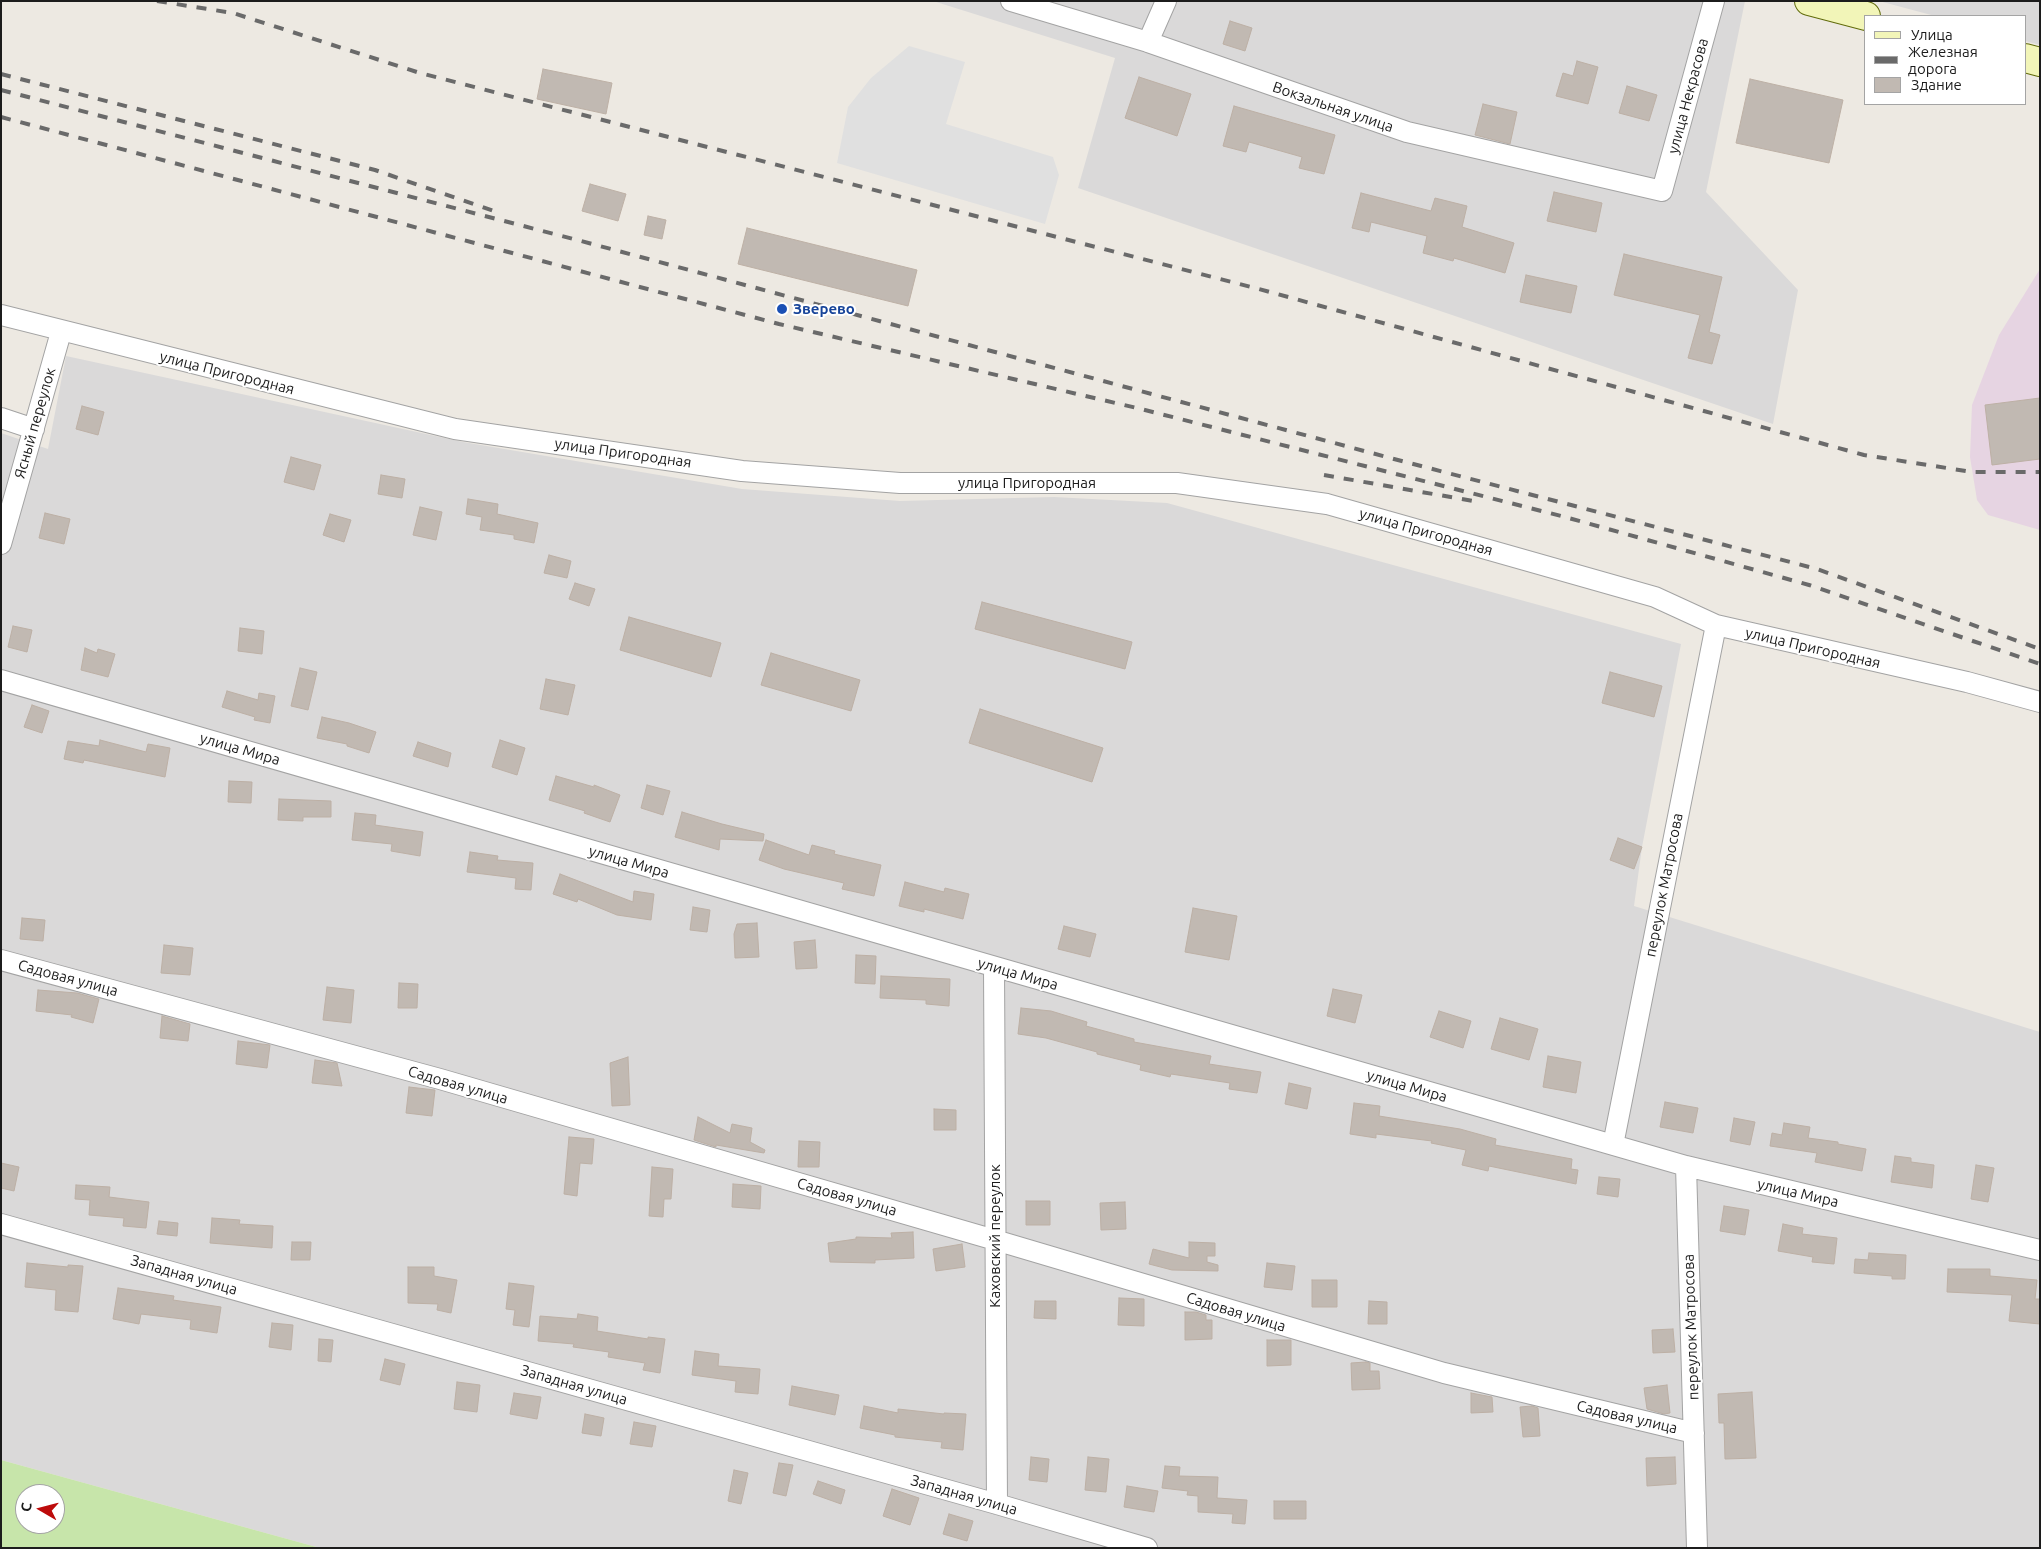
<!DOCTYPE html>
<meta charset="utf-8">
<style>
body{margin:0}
#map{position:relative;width:2041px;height:1549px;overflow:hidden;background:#ede9e2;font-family:Ubuntu,sans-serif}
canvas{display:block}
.frame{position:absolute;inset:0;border:2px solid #1c1c1c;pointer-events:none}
.legend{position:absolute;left:1864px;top:15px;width:162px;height:90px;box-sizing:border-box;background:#fff;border:1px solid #a4a4a4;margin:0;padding:6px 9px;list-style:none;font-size:15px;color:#1c1c1c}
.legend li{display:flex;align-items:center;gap:10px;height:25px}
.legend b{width:25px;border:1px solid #a4a4a4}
.north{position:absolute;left:15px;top:1484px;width:50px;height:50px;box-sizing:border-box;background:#fff;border:1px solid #a4a4a4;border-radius:50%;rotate:278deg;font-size:14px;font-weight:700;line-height:20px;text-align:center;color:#1c1c1c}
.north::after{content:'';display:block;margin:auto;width:18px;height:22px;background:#bd0b0b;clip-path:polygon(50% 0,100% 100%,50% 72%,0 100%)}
</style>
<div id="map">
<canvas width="2041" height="1549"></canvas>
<div class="frame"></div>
<ul class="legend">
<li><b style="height:6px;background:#f2f5b8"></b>Улица</li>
<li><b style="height:6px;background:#6a6a6a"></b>Железная дорога</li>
<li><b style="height:14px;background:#c1b9b2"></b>Здание</li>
</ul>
<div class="north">С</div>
</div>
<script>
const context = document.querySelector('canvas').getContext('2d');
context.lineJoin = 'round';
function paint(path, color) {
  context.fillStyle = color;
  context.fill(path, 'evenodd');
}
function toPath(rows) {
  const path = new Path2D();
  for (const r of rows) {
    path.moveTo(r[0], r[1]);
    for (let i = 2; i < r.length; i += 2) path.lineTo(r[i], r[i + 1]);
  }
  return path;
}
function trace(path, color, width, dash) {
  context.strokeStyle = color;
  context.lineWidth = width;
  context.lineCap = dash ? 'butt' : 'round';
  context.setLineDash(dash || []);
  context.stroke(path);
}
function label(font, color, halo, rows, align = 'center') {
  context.font = font + ' Ubuntu,sans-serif';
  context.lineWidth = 4;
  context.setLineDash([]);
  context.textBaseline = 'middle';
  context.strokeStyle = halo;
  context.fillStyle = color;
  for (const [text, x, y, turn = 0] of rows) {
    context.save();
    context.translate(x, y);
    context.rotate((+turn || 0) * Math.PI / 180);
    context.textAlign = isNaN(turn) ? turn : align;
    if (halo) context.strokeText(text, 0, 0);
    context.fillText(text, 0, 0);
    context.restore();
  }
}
const residential = toPath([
 [933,1,1745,1,1706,192,1798,290,1773,424,1078,188,1115,58],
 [1879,1,2040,1,2040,45,2025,41,2025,16,1935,16],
 [66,356,463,442,742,489,900,501,1054,497,1167,503,1681,644,1642,847,1634,906,2040,1032,2040,1548,320,1548,1,1460,1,433,48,449]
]);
const industrial = toPath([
 [2040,269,2040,530,1988,515,1977,500,1970,457,1972,405,1999,335]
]);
const grass = toPath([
 [1,1460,320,1548,1,1548],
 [25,1494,55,1494,55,1524,25,1524]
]);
const parking = toPath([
 [909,46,965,62,946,124,1053,157,1059,175,1045,224,837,163,848,107,871,78]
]);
const building = toPath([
 [1230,21,1252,28,1245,51,1223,44,1230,21],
 [1577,61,1598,67,1588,104,1556,96,1563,73,1573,76,1577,61],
 [543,69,612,83,606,114,537,99,543,69],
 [1139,77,1191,94,1177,136,1125,118,1139,77],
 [1750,79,1843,100,1829,163,1736,143,1750,79],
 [1627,86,1657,95,1649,121,1619,113,1627,86],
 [1483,104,1517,112,1510,144,1475,135,1483,104],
 [1234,106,1335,135,1324,174,1299,168,1302,157,1249,142,1246,152,1223,146,1234,106],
 [590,184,626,194,618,221,582,211,590,184],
 [1554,192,1602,203,1596,232,1547,221,1554,192],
 [1361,193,1431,211,1435,198,1467,206,1462,227,1514,243,1505,273,1454,258,1453,261,1423,253,1427,236,1371,222,1369,232,1352,228,1361,193],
 [648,216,666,220,662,239,644,235,648,216],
 [747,228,917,270,908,306,738,264,747,228],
 [1624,254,1722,277,1709,332,1720,335,1712,364,1688,358,1700,315,1614,295,1624,254],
 [1526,275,1577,286,1571,313,1520,302,1526,275],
 [2040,398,2040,459,1992,465,1985,405,2040,398],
 [82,406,104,412,98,435,76,429,82,406],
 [291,457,321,465,314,490,284,482,291,457],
 [381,475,405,479,402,498,378,494,381,475],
 [468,499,498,504,497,514,538,523,534,543,514,539,514,535,480,530,482,517,466,514,468,499],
 [420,507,442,512,436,540,413,535,420,507],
 [45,513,70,519,64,544,39,538,45,513],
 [330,514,351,520,344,542,323,535,330,514],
 [549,555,571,561,567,578,544,573,549,555],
 [575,583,595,589,589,606,569,599,575,583],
 [982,602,1132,642,1125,669,975,629,982,602],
 [629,617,721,643,711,677,620,650,629,617],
 [13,626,32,630,27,652,8,647,13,626],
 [240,628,264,631,262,654,238,651,240,628],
 [85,648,97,653,98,649,115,654,108,677,81,670,85,648],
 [771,653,860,680,851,711,761,685,771,653],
 [300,668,317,672,308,710,291,706,300,668],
 [1610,672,1662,686,1654,717,1602,703,1610,672],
 [546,679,575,685,568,715,540,709,546,679],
 [227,691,258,700,259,693,275,696,270,723,254,720,255,717,222,707,227,691],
 [32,705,49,711,42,733,24,727,32,705],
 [980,709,1103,748,1092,782,969,743,980,709],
 [322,717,349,723,376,732,369,753,347,746,347,744,317,738,322,717],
 [100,740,146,752,148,744,170,748,165,777,84,760,83,763,64,759,68,741,99,746,100,740],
 [500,740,525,748,517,775,492,767,500,740],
 [418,742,451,753,448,767,413,756,418,742],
 [556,776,594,787,594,785,620,795,610,822,584,813,585,811,549,800,556,776],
 [229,781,252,782,251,803,228,802,229,781],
 [647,785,670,791,663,815,641,808,647,785],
 [279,799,331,801,331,817,303,817,303,821,278,820,279,799],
 [682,812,722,824,764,834,763,841,720,839,719,850,675,837,682,812],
 [355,813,376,815,375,825,423,832,420,856,391,851,392,844,352,840,355,813],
 [1618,838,1642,847,1634,869,1610,860,1618,838],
 [766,840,809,855,812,845,835,851,834,854,881,865,874,896,842,889,844,883,784,869,759,860,766,840],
 [470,852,498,856,497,860,533,863,531,890,515,889,516,878,467,872,470,852],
 [560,874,633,902,634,891,654,894,651,920,617,915,578,899,577,902,553,894,560,874],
 [905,882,944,892,945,888,969,894,963,919,924,909,924,912,899,906,905,882],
 [693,907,710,910,707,932,690,930,693,907],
 [1193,908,1237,916,1229,960,1185,952,1193,908],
 [22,918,45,920,43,941,20,939,22,918],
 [757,923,759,957,735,958,734,934,737,924,757,923],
 [1064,926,1096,934,1090,957,1058,949,1064,926],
 [815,940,817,968,796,969,794,942,815,940],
 [164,945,193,948,190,975,161,973,164,945],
 [856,955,876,956,875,984,855,983,856,955],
 [881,976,950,979,949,1006,926,1004,926,1000,880,998,881,976],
 [399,983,418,984,417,1008,398,1008,399,983],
 [327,987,354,990,351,1023,323,1020,327,987],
 [1333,989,1362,995,1355,1023,1327,1016,1333,989],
 [38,990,77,993,99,999,93,1023,71,1017,72,1015,36,1011,38,990],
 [1021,1008,1051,1011,1087,1022,1086,1026,1134,1039,1134,1042,1211,1056,1209,1064,1261,1072,1257,1093,1229,1089,1230,1083,1171,1074,1170,1077,1140,1070,1141,1065,1097,1054,1097,1052,1046,1038,1018,1034,1021,1008],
 [1439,1011,1471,1021,1463,1048,1430,1037,1439,1011],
 [162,1016,190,1024,188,1041,160,1038,162,1016],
 [1500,1018,1538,1029,1529,1060,1491,1049,1500,1018],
 [238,1041,270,1045,267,1068,236,1064,238,1041],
 [1548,1056,1581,1062,1576,1093,1543,1087,1548,1056],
 [628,1057,630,1105,612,1106,610,1063,628,1057],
 [315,1060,337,1063,342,1086,312,1083,315,1060],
 [1289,1083,1311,1088,1307,1109,1285,1104,1289,1083],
 [409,1087,435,1090,432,1116,406,1113,409,1087],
 [1665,1102,1698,1108,1693,1133,1660,1127,1665,1102],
 [1354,1103,1380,1106,1379,1116,1460,1129,1496,1139,1495,1145,1572,1159,1571,1169,1578,1170,1576,1184,1489,1166,1488,1171,1462,1165,1466,1150,1431,1143,1432,1141,1376,1134,1376,1138,1350,1134,1354,1103],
 [934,1109,956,1110,956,1130,934,1130,934,1109],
 [698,1117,730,1133,732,1124,752,1128,750,1142,765,1150,764,1153,716,1145,716,1147,694,1140,698,1117],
 [1734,1118,1755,1122,1750,1145,1730,1141,1734,1118],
 [1784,1123,1810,1127,1808,1138,1838,1142,1838,1144,1866,1149,1862,1171,1815,1162,1817,1153,1770,1146,1772,1133,1782,1135,1784,1123],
 [569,1137,594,1139,592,1164,580,1163,577,1196,564,1194,569,1137],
 [799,1141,820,1142,819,1167,798,1167,799,1141],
 [1895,1156,1911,1158,1911,1162,1934,1165,1932,1188,1891,1182,1895,1156],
 [1,1163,19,1167,14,1191,1,1188,1,1163],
 [1976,1165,1994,1168,1988,1202,1971,1199,1976,1165],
 [652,1167,673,1169,671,1199,664,1199,663,1217,649,1216,652,1167],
 [1599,1177,1620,1179,1618,1197,1597,1194,1599,1177],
 [733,1184,761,1186,760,1209,732,1207,733,1184],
 [76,1185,110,1187,109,1197,149,1202,146,1228,123,1226,124,1218,89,1215,90,1200,75,1199,76,1185],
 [1026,1201,1050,1201,1050,1225,1026,1225,1026,1201],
 [1125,1202,1126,1229,1101,1230,1100,1203,1125,1202],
 [1724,1206,1749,1210,1745,1235,1720,1231,1724,1206],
 [212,1218,240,1220,239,1224,273,1226,272,1248,210,1243,212,1218],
 [159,1221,178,1223,177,1236,157,1234,159,1221],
 [1783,1224,1803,1228,1802,1234,1837,1238,1834,1264,1812,1262,1813,1257,1778,1251,1783,1224],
 [913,1232,914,1258,875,1260,875,1263,830,1262,828,1243,856,1239,856,1237,892,1238,891,1233,913,1232],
 [292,1242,311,1242,310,1260,291,1260,292,1242],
 [1189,1242,1215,1243,1215,1256,1207,1256,1207,1262,1218,1265,1218,1271,1172,1270,1149,1264,1153,1249,1189,1258,1189,1242],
 [962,1244,965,1267,936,1271,933,1249,962,1244],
 [1869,1253,1906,1255,1905,1279,1892,1279,1892,1276,1854,1273,1855,1259,1868,1260,1869,1253],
 [27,1263,68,1267,68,1265,83,1266,78,1312,55,1310,56,1290,25,1287,27,1263],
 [1267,1263,1295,1266,1292,1290,1264,1287,1267,1263],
 [408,1267,434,1267,434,1276,457,1280,451,1313,437,1310,438,1304,408,1303,408,1267],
 [1948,1269,1990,1269,1990,1276,2037,1280,2035,1299,2040,1299,2040,1324,2009,1321,2012,1295,1947,1292,1948,1269],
 [1312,1280,1337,1280,1337,1307,1312,1307,1312,1280],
 [509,1283,534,1286,529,1327,513,1325,515,1310,506,1309,509,1283],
 [118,1288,174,1296,173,1300,221,1307,217,1333,190,1329,191,1320,141,1314,139,1324,113,1319,118,1288],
 [1119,1298,1144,1299,1144,1326,1118,1325,1119,1298],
 [1035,1301,1056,1301,1056,1319,1034,1318,1035,1301],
 [1369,1301,1387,1302,1387,1324,1368,1324,1369,1301],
 [1185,1312,1196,1312,1206,1315,1206,1320,1212,1320,1212,1339,1185,1340,1185,1312],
 [578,1314,598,1317,597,1331,648,1339,648,1337,665,1339,660,1373,643,1370,645,1363,608,1357,609,1352,573,1347,574,1344,538,1341,540,1316,577,1319,578,1314],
 [272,1323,293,1325,291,1350,269,1347,272,1323],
 [1673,1329,1675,1352,1653,1353,1652,1330,1673,1329],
 [319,1339,333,1340,331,1362,318,1361,319,1339],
 [1267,1340,1291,1340,1291,1365,1267,1366,1267,1340],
 [695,1351,719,1354,718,1366,760,1369,758,1394,735,1392,736,1381,692,1375,695,1351],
 [385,1359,405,1364,400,1385,380,1380,385,1359],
 [1366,1362,1370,1363,1370,1371,1379,1371,1380,1389,1352,1390,1351,1363,1366,1362],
 [457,1382,480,1385,477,1412,454,1409,457,1382],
 [1667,1385,1670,1413,1664,1414,1647,1409,1644,1388,1667,1385],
 [792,1386,839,1395,835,1415,789,1405,792,1386],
 [1752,1392,1756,1458,1725,1459,1724,1423,1719,1423,1718,1394,1752,1392],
 [514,1393,541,1397,537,1419,510,1414,514,1393],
 [1471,1393,1492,1397,1493,1412,1471,1413,1471,1393],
 [864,1406,898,1413,898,1409,944,1414,944,1413,966,1414,963,1450,941,1448,942,1442,895,1437,895,1435,860,1428,864,1406],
 [1532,1406,1538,1408,1540,1436,1523,1437,1520,1407,1532,1406],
 [585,1414,604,1418,601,1436,582,1433,585,1414],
 [634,1422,656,1426,652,1447,630,1444,634,1422],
 [1031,1457,1049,1459,1047,1482,1029,1480,1031,1457],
 [1088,1457,1109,1459,1106,1492,1085,1490,1088,1457],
 [1675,1457,1676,1484,1647,1486,1646,1458,1675,1457],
 [779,1463,793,1465,786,1496,773,1493,779,1463],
 [1165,1466,1180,1467,1179,1476,1218,1477,1217,1498,1247,1500,1245,1524,1232,1523,1233,1514,1198,1512,1198,1496,1187,1495,1188,1491,1162,1488,1165,1466],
 [734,1470,748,1473,741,1504,728,1501,734,1470],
 [818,1481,845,1490,841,1504,813,1494,818,1481],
 [1127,1486,1158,1491,1154,1512,1124,1507,1127,1486],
 [892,1489,919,1498,910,1525,883,1516,892,1489],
 [1274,1501,1306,1501,1306,1519,1274,1519,1274,1501],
 [949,1514,973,1521,967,1541,943,1534,949,1514]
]);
const street = toPath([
 [1011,1,1148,42,1407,132,1662,191,1714,1],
 [1148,42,1166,1],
 [1,315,455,429,742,471,900,483,1177,483,1327,504,1655,597,1716,625,1967,682,2040,702],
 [1,418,34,429],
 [1,544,61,332],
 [1,680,1686,1166,2040,1250],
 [1,960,440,1079,995,1240,1444,1373,1694,1433],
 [994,968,997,1504],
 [1613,1145,1716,625],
 [1686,1166,1697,1548],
 [1,1224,997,1504,1147,1548]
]);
const secondary = toPath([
 [1809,1,1866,16],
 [2025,58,2040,62]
]);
const rail = toPath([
 [157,1,233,13,420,73,1259,289,1864,455,1972,472,2040,472],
 [1,74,375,170,500,213],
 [1,90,581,241,1394,459,1817,569,2040,649],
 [1,117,779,324,1141,409,1565,517,1809,585,2040,664],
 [1324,475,1479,502]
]);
const markers = [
 [782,309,6,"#1a4fb4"]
];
const streetNames = [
 ["улица Некрасова",1688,96,-75],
 ["Вокзальная улица",1333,107,19],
 ["улица Пригородная",227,373,14],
 ["Ясный переулок",35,423,-74],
 ["улица Пригородная",623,453,8],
 ["улица Пригородная",1027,483],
 ["улица Пригородная",1426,532,16],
 ["улица Пригородная",1813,648,13],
 ["улица Мира",240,749,16],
 ["улица Мира",629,862,16],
 ["переулок Матросова",1664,885,-79],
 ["улица Мира",1018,974,16],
 ["Садовая улица",68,978,15],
 ["Садовая улица",458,1085,16],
 ["улица Мира",1407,1086,16],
 ["улица Мира",1798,1193,13],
 ["Садовая улица",847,1197,16],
 ["Каховский переулок",995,1236,-90],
 ["Западная улица",184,1275,16],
 ["Садовая улица",1236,1312,17],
 ["переулок Матросова",1691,1327,-92],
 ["Западная улица",574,1385,16],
 ["Садовая улица",1627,1417,13],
 ["Западная улица",964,1495,16]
];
const transitNames = [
 ["Зверево",793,309]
];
paint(residential, '#dad9d9');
paint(industrial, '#e6d4e2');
paint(grass, '#c7e5aa');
paint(parking, '#e0e0e0');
paint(building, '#c1b9b2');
trace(building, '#bdb0a5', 1);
trace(street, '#a3a3a3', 22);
trace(secondary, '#616b0b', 30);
trace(street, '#fff', 20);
trace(secondary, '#f2f5b8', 28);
trace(rail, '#6a6a6a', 4, [10, 10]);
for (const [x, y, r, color] of markers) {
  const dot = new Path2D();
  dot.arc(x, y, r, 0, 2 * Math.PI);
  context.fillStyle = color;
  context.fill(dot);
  trace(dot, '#fff', 2);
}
label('15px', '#1c1c1c', '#fff', streetNames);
label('bold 15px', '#164399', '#fff', transitNames, 'left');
</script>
